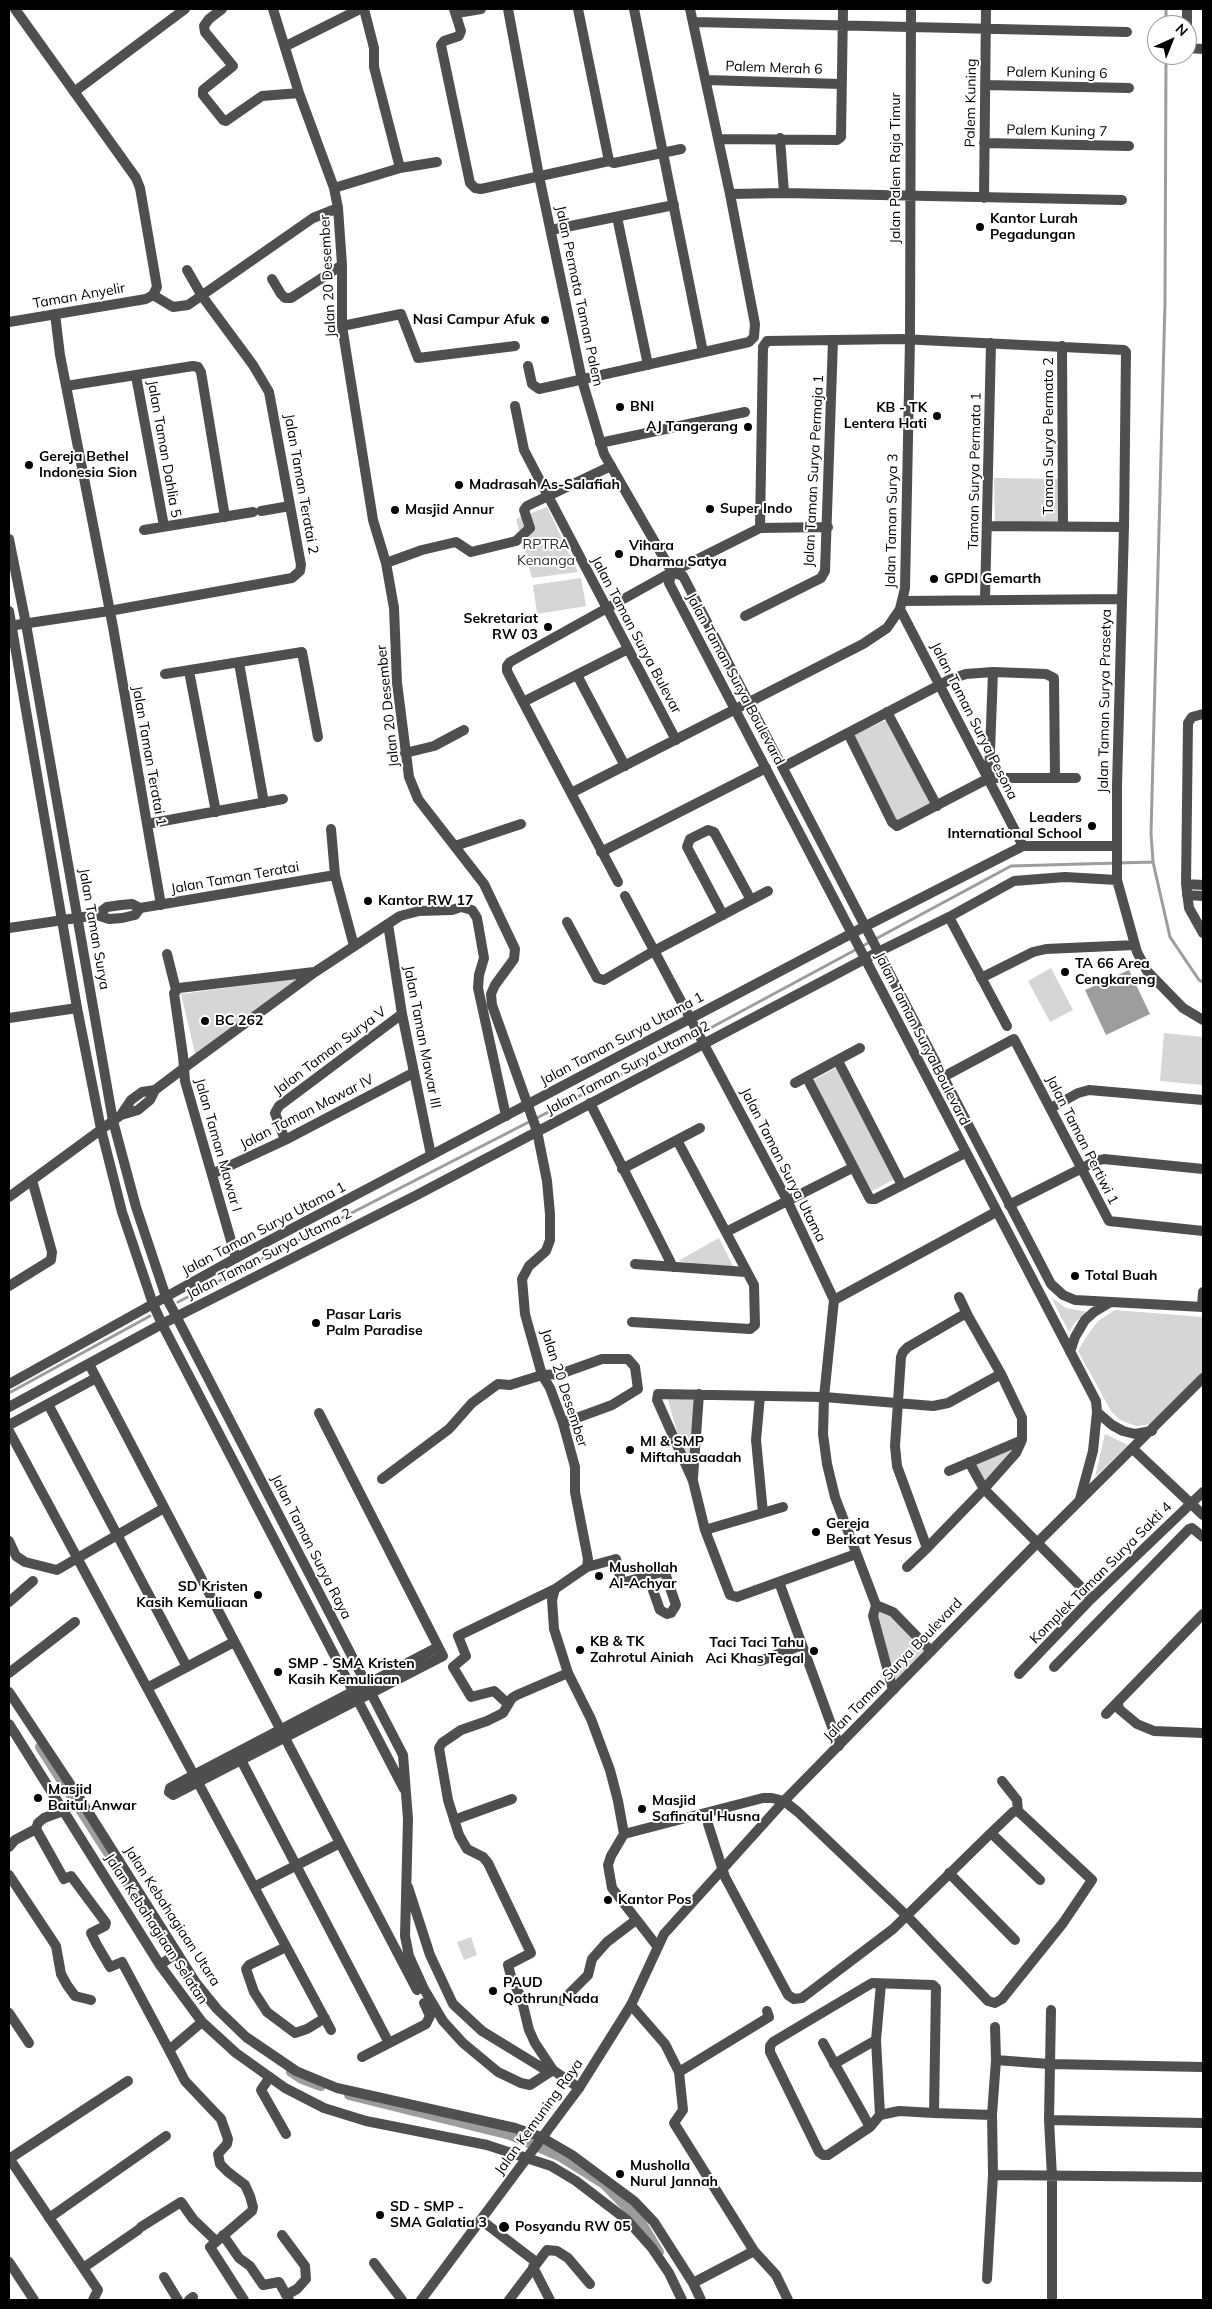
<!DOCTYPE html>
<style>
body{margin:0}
#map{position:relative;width:1212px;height:2309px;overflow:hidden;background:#fff;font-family:Mulish,sans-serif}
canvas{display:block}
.frame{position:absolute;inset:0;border:10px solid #000;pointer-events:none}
.north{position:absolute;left:1147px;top:15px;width:50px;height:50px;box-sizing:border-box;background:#fff;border:1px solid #999;border-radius:50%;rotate:44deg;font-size:14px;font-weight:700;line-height:20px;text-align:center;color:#000}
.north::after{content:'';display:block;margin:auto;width:18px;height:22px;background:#000;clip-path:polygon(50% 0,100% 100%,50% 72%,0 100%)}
</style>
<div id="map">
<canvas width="1212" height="2309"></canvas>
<div class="frame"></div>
<div class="north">N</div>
</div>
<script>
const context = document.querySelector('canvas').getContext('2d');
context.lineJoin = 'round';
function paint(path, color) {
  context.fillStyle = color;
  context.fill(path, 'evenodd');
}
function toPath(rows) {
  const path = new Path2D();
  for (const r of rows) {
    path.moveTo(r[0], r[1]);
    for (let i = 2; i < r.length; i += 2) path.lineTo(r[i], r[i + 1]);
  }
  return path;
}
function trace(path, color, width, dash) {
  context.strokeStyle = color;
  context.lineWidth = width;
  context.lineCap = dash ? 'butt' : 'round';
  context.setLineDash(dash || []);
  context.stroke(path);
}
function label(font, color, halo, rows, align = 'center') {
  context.font = font + ' Mulish,sans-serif';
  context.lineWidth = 4;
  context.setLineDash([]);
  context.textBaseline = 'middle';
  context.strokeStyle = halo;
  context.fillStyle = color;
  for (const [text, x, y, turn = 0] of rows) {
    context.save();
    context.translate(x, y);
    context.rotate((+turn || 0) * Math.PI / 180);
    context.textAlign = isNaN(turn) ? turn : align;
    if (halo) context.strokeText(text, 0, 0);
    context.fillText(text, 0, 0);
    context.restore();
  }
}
const green = toPath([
 [994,478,1060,479,1059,524,995,523],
 [547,507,578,572,532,578,516,519],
 [581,578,586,606,537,614,533,585],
 [889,719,931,806,897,823,854,734],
 [1051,968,1073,1010,1050,1022,1028,981],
 [302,978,196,1057,181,994],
 [1164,1033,1203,1037,1203,1085,1160,1081],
 [837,1067,895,1179,872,1191,812,1081],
 [719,1238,734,1268,678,1261],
 [1051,1297,1066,1308,1088,1312,1075,1322,1069,1332],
 [1115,1310,1203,1317,1203,1374,1150,1424,1136,1426,1120,1420,1111,1411,1078,1351,1086,1337,1098,1321],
 [667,1397,696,1400,698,1503],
 [1105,1434,1128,1445,1095,1477],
 [1013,1448,982,1486,972,1465],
 [868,1589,925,1653,893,1687],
 [471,1937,477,1955,464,1960,457,1942]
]);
const water = toPath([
 [1129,970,1150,1014,1106,1035,1085,990]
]);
const stream = toPath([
 [1166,25,1166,9],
 [1166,55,1165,303,1151,833,1153,862,1170,937,1199,980,1203,982],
 [178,1302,677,1046,1011,866,1153,862],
 [9,1393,150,1316]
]);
const canal = toPath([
 [40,1747,135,1895],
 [291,2072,302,2079,321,2086],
 [349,2095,510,2135,561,2157,604,2184,641,2222,659,2252]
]);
const minor = toPath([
 [15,9,136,178,140,188,157,287,153,295],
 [222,9,209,19,204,26,205,32,233,66,203,90,203,95,223,120,226,121,262,96,299,93],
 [273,9,299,93,334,188,338,208,342,265,342,326,373,520,386,563,394,608,397,683,409,777,418,799,484,884,515,949,514,959,495,985,491,994,492,1005,537,1131,547,1181,550,1214,550,1240,546,1251,529,1266,522,1279,525,1314,542,1375,550,1388,563,1423,575,1467,575,1492,588,1559,587,1567,555,1589,552,1600,554,1629,568,1673,591,1719,610,1770,618,1801,624,1834,611,1856,608,1865,612,1888,657,1946],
 [364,9,374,48,374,67,400,168],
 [454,9,461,31,459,36,444,41,441,45,442,50,470,183,475,188,481,189,609,161,614,163,681,149],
 [578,9,609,161],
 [634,9,703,352],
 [457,13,481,9],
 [694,22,1127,32],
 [1187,34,1187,9],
 [286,46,360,9],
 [1187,48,1203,49],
 [706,80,841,84],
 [985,85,1129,88],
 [74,92,185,9],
 [780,138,784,193],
 [719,139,837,140,841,137,843,9],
 [984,143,1129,146],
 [334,188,400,168,437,162],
 [730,194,784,193,1122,200],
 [984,198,986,9],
 [617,217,648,365],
 [551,230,674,205],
 [272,279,281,294,285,298,291,298,342,265],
 [153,295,173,307,188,305,313,218,338,208],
 [55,314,60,355,113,627,161,905],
 [9,322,146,299,153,295],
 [342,326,401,314,418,358,515,346],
 [1062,346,1063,525],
 [528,366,532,384,539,389,749,342,754,337,755,324,730,194,690,9],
 [136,376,164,526],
 [66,386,193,366,198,367,201,372,225,517],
 [515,406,524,450,676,740],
 [600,443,745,412],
 [261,511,290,506],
 [988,526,1124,527],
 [760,528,763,347,767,341,901,339,1124,350,1126,352,1124,527,1117,785,1117,880,1137,952,1147,971,1183,1008,1203,1020],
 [144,530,253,512],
 [386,563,422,550,456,542,471,552,516,541,530,528,524,510,527,506,611,466],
 [985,600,991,343],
 [903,601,1121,599],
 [900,609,1023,846],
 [745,616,821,578,825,571,833,340],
 [9,626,109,611,292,578,300,571,301,565,269,392,253,365,202,296,187,270],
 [239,663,264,803],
 [189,671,216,812],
 [165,674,302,652,318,737],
 [577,675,625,766],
 [523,702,628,649],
 [887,712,937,806],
 [1203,714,1192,717,1188,723,1186,884,1189,908,1203,933],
 [848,733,892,822,897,826,989,778,1076,778],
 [405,753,434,746,464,730],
 [783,767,951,679,966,674,993,672,1046,674,1054,678,1055,777],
 [989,777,993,672],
 [571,793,863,644,887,628,900,609,905,588,910,339,911,9],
 [147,824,283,799],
 [331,829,335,875,354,946],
 [455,846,521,824],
 [601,852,766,768],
 [618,882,523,702,507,671,507,666,510,662,672,572,760,528,828,527],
 [1186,884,1203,885],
 [1187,895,1203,896],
 [625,896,788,1202,834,1300,824,1397,823,1434,827,1464,835,1497,876,1605,873,1616,893,1690],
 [97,915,107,907,121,905,132,904,140,908,335,875],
 [723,915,687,847,690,839,708,830,714,832,751,900],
 [949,917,1007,1026],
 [567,922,597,978,604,980,654,951,768,891],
 [388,924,402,1014,431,1155],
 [864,927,1023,846,1117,846],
 [9,928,97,915,109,919,122,918,135,915,140,908],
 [878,952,949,917,1014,881,1065,877,1117,880],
 [167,954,176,990],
 [981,978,1033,952,1046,949,1135,945],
 [9,1018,77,1008],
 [838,1061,902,1185],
 [943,1077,1014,1039,1109,1221,1203,1231],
 [807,1078,870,1199,875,1199,965,1153],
 [795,1083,860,1048],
 [590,1103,673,1267],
 [1051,1108,1078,1093,1089,1090,1203,1100],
 [121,1115,138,1110,150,1100,155,1090,184,1068,315,972,400,916,419,911,452,910,461,907,472,910,477,918,484,958,479,975,478,988,506,1116],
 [285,1140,275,1113,279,1106,402,1014],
 [622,1169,700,1128],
 [212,1174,285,1140,413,1073],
 [9,1197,121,1115,131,1100,142,1092,155,1090],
 [1009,1205,1096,1161,1104,1159,1203,1169],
 [726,1232,852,1168],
 [236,1258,185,1081,183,1056,174,993,179,988,314,972],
 [635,1264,746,1272],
 [9,1286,51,1260,52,1252,32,1180],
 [959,1297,968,1316],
 [834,1300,996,1212],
 [1202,1307,1203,1292],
 [176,1316,403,1755,408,1819,405,1936,409,1956,424,1989,443,2021,463,2043,498,2072,521,2083,530,2085,553,2070],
 [632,1322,750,1329,755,1325,754,1285,677,1140],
 [89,1364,417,1990],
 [9,1384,153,1304],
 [760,1396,756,1440,763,1513],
 [48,1404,187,1667],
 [9,1407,162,1324,404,1789],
 [319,1413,443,1656,173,1795,169,1792,170,1788,194,1775,438,1647],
 [9,1425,96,1378],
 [9,1431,331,2030],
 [1133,1449,1203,1515],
 [969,1462,984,1489,1092,1598],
 [949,1471,1022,1440],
 [693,1478,699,1394],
 [382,1479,449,1429,472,1403,498,1384,510,1385,542,1375,560,1374,602,1359,628,1359,635,1367,638,1389,612,1405,563,1423],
 [705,1530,783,1507],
 [9,1541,16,1556,25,1562,57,1570,164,1508],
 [856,1554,737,1597,730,1595,705,1530,693,1481,657,1400,658,1394,824,1397,933,1406,948,1403,1001,1374],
 [587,1567,616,1559,621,1580,625,1582,662,1572,665,1573,676,1605,671,1613,667,1614,660,1610,648,1576],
 [907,1567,927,1548,984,1489,1016,1453,1022,1440,1022,1418,1001,1374,968,1316,963,1315,908,1347,903,1352,901,1357,895,1446,897,1466,927,1548],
 [779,1582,839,1746],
 [9,1602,33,1581],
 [876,1605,893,1612,931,1651],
 [760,1661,802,1645],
 [1054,1667,1189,1529,1192,1528,1203,1537],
 [9,1673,75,1622],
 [568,1673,517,1695,512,1698,503,1713,487,1721,461,1730,442,1743,439,1748,448,1800,459,1835,467,1849,483,1857,488,1863,531,1953,508,1965,512,1980,521,1997,529,2030,535,2043,553,2070,579,2088],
 [1019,1674,1088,1602,1203,1492],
 [147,1688,234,1642],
 [9,1692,80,1799,196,1983,217,2009,246,2037,296,2071,337,2088,515,2128,541,2137,572,2155,634,2201,654,2222,693,2283,701,2300],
 [508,1704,494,1691,471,1697,453,1667,466,1656,458,1636,555,1589],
 [1118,1704,1119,1709,1137,1724,1154,1731,1203,1733],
 [1106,1714,1203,1614],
 [9,1724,160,1965,202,2022,236,2053,285,2088,324,2108,366,2121,487,2145,551,2166,576,2181,627,2220,652,2248,669,2273,682,2300],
 [241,1760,389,2043],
 [1002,1781,1017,1800,1018,1811],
 [454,1820,512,1799],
 [708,1824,725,1877,788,1995,794,1999,802,1998,893,1929,991,1833,1040,1880],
 [36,1829,64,1879,71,1876,106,1923,105,1926,91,1933,97,1945,110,1967,122,1962,169,2050],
 [991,1833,1013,1812,1018,1811],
 [624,1834,763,1798,772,1798,784,1801,798,1812,907,1916,988,2001,995,2003,1002,1999,1063,1923,1092,1880,1018,1811],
 [9,1847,15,1840,36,1829,38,1823,44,1818,63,1811,80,1799],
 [949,1873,1015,1940],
 [9,1875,56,1946,61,1974,67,1985,75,1996,91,2000],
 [254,1887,340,1843],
 [408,1887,430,1955,453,2004,482,2031,549,2072],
 [286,1947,249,1965,246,1969,254,1992,267,2012,295,2033,307,2029,325,2018],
 [160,1965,177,1953],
 [562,2001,588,1975,592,1959,607,1942,636,1920],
 [631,2005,665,2044,679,2072,683,2110,674,2123,754,2251,693,2283],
 [1051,2010,1049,2120,1052,2177,1052,2300],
 [9,2013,29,2043],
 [202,2022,169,2050,185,2081,221,2119,228,2139,227,2144,218,2154,220,2164,228,2172,245,2185,250,2196,253,2207,252,2211,210,2247,244,2300],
 [823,2043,870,2127],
 [362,2057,426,2024,430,2016,424,2003],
 [996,2060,1049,2064,1203,2067],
 [834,2064,876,2040],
 [679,2072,769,2017,767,2011],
 [270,2077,261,2090,286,2134],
 [934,2113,936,1988,933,1985,872,1983,773,2042,770,2046,770,2052,819,2152,823,2155,828,2155,870,2127,880,2115,899,2111,934,2113,992,2115],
 [880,2115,876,2040,881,1984],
 [1049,2120,1203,2123],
 [9,2158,98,2290,93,2300],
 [9,2159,128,2081],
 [993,2175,1203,2177],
 [49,2218,166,2136],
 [481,2220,536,2262],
 [141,2227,181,2202,193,2219,216,2241],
 [223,2235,239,2258,250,2266,263,2285,279,2282,289,2300],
 [282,2235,305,2266,306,2279,297,2289,286,2295],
 [754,2251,776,2275,788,2300],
 [9,2262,34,2300],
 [374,2263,402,2300],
 [533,2267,550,2300],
 [83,2268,138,2230],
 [164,2277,178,2300],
 [987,2279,993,2175,992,2115,996,2060,995,2027],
 [189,2300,193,2297],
 [509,2300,547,2250,557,2251,568,2258,590,2284]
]);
const tertiary = toPath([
 [508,9,539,176,582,380,604,454,672,572],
 [9,539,26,624,113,1121,136,1207,166,1297,176,1316],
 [672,572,669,583,1096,1401,1097,1412,1093,1451,1080,1499],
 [672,572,683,576,1051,1284,1063,1295,1075,1300,1203,1307],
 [9,611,77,1008,101,1129,122,1212,153,1304,162,1324,415,1196,878,952],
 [153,1304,236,1258,864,927],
 [1070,1352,1075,1337,1085,1320,1094,1312,1109,1303],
 [1097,1412,1112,1425,1123,1431,1135,1434,1152,1431],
 [421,2300,579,2088,631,2005,664,1934,784,1801,1038,1542,1203,1378]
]);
const markers = [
 [980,227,5,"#000"],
 [545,320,5,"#000"],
 [620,407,5,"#000"],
 [937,416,5,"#000"],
 [748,427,5,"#000"],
 [29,465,5,"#000"],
 [459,485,5,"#000"],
 [710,509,5,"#000"],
 [395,510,5,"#000"],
 [619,554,5,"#000"],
 [934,579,5,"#000"],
 [548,627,5,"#000"],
 [1092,826,5,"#000"],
 [368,901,5,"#000"],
 [1065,972,5,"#000"],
 [205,1021,5,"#000"],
 [1075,1276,5,"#000"],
 [316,1323,5,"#000"],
 [630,1450,5,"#000"],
 [816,1532,5,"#000"],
 [599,1576,5,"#000"],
 [258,1595,5,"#000"],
 [580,1650,5,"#000"],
 [814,1651,5,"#000"],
 [278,1672,5,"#000"],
 [38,1798,5,"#000"],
 [642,1809,5,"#000"],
 [608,1900,5,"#000"],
 [493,1991,5,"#000"],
 [620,2174,5,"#000"],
 [380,2215,5,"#000"],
 [504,2227,6,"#000"]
];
const streetNames = [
 ["Palem Merah 6",774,68,2],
 ["Palem Kuning 6",1057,73,1],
 ["Palem Kuning",971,103,-89],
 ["Palem Kuning 7",1057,131,1],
 ["Jalan Palem Raja Timur",896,168,-90],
 ["Jalan 20 Desember",328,276,-93],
 ["Taman Anyelir",79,296,-10],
 ["Jalan Permata Taman Palem",579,296,78],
 ["Taman Surya Permata 2",1049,436,-90],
 ["Jalan Taman Dahlia 5",164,449,80],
 ["Jalan Taman Surya Permaja 1",814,471,-87],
 ["Taman Surya Permata 1",975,471,-89],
 ["Jalan Taman Teratai 2",301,484,80],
 ["Jalan Taman Surya 3",892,521,-89],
 ["Jalan Taman Surya Bulevar",636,635,62],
 ["Jalan Taman Surya Boulevard",735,679,62],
 ["Jalan Taman Surya Prasetya",1105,701,-89],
 ["Jalan 20 Desember",388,706,-96],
 ["Jalan Taman Surya Pesona",974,721,63],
 ["Jalan Taman Teratai 1",149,756,80],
 ["Jalan Taman Teratai",235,878,-10],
 ["Jalan Taman Surya",94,929,80],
 ["Jalan Taman Mawar III",422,1037,79],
 ["Jalan Taman Surya Utama 1",622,1039,-28],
 ["Jalan Taman Surya Boulevard",922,1039,63],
 ["Jalan Taman Surya V",330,1051,-37],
 ["Jalan Taman Surya Utama 2",628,1068,-28],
 ["Jalan Taman Mawar IV",307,1112,-27],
 ["Jalan Taman Pertiwi 1",1082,1140,63],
 ["Jalan Taman Mawar I",218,1145,74],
 ["Jalan Taman Surya Utama",783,1165,63],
 ["Jalan Taman Surya Utama 1",264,1229,-28],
 ["Jalan Taman Surya Utama 2",269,1254,-27],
 ["Jalan 20 Desember",564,1388,72],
 ["Jalan Taman Surya Raya",311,1547,63],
 ["Komplek Taman Surya Sakti 4",1101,1573,-45],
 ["Jalan Taman Surya Boulevard",893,1670,-46],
 ["Jalan Kebahagiaan Utara",172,1916,57],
 ["Jalan Kebahagiaan Selatan",156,1929,57],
 ["Jalan Kemuning Raya",539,2117,-54]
];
const poiNames = [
 ["Kantor Lurah",990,219],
 ["Pegadungan",990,235],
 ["Nasi Campur Afuk",535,320,"right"],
 ["BNI",630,407],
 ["KB - TK",927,408,"right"],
 ["Lentera Hati",927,424,"right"],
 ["AJ Tangerang",738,427,"right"],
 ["Gereja Bethel",39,457],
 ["Indonesia Sion",39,473],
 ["Madrasah As-Salafiah",469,485],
 ["Super Indo",720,509],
 ["Masjid Annur",405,510],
 ["Vihara",629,546],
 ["Dharma Satya",629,562],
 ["GPDI Gemarth",944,579],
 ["Sekretariat",538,619,"right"],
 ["RW 03",538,635,"right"],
 ["Leaders",1082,818,"right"],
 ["International School",1082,834,"right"],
 ["Kantor RW 17",378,901],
 ["TA 66 Area",1075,964],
 ["Cengkareng",1075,980],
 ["BC 262",215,1021],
 ["Total Buah",1085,1276],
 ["Pasar Laris",326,1315],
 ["Palm Paradise",326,1331],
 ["MI & SMP",640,1442],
 ["Miftahusaadah",640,1458],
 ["Gereja",826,1524],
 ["Berkat Yesus",826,1540],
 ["Mushollah",609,1568],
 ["Al-Achyar",609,1584],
 ["SD Kristen",248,1587,"right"],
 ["Kasih Kemuliaan",248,1603,"right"],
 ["KB & TK",590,1642],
 ["Zahrotul Ainiah",590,1658],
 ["Taci Taci Tahu",804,1643,"right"],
 ["Aci Khas Tegal",804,1659,"right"],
 ["SMP - SMA Kristen",288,1664],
 ["Kasih Kemuliaan",288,1680],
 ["Masjid",48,1790],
 ["Baitul Anwar",48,1806],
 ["Masjid",652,1801],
 ["Safinatul Husna",652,1817],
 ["Kantor Pos",618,1900],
 ["PAUD",503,1983],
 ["Qothrun Nada",503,1999],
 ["Musholla",630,2166],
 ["Nurul Jannah",630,2182],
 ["SD - SMP -",390,2207],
 ["SMA Galatia 3",390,2223],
 ["Posyandu RW 05",515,2227]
];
const parkNames = [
 ["RPTRA",546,545],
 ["Kenanga",546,561]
];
paint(green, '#d6d6d6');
paint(water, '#9d9d9d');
trace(stream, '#9d9d9d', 3);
trace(canal, '#9d9d9d', 10);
trace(minor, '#4f4f4f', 10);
trace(tertiary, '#4f4f4f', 10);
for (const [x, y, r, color] of markers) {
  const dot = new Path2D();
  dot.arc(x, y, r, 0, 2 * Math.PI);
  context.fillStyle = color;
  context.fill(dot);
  trace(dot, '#fff', 2);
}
label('14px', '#000', '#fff', streetNames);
label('bold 14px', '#000', '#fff', poiNames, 'left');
label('14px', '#2d2d2d', '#fff', parkNames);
</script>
